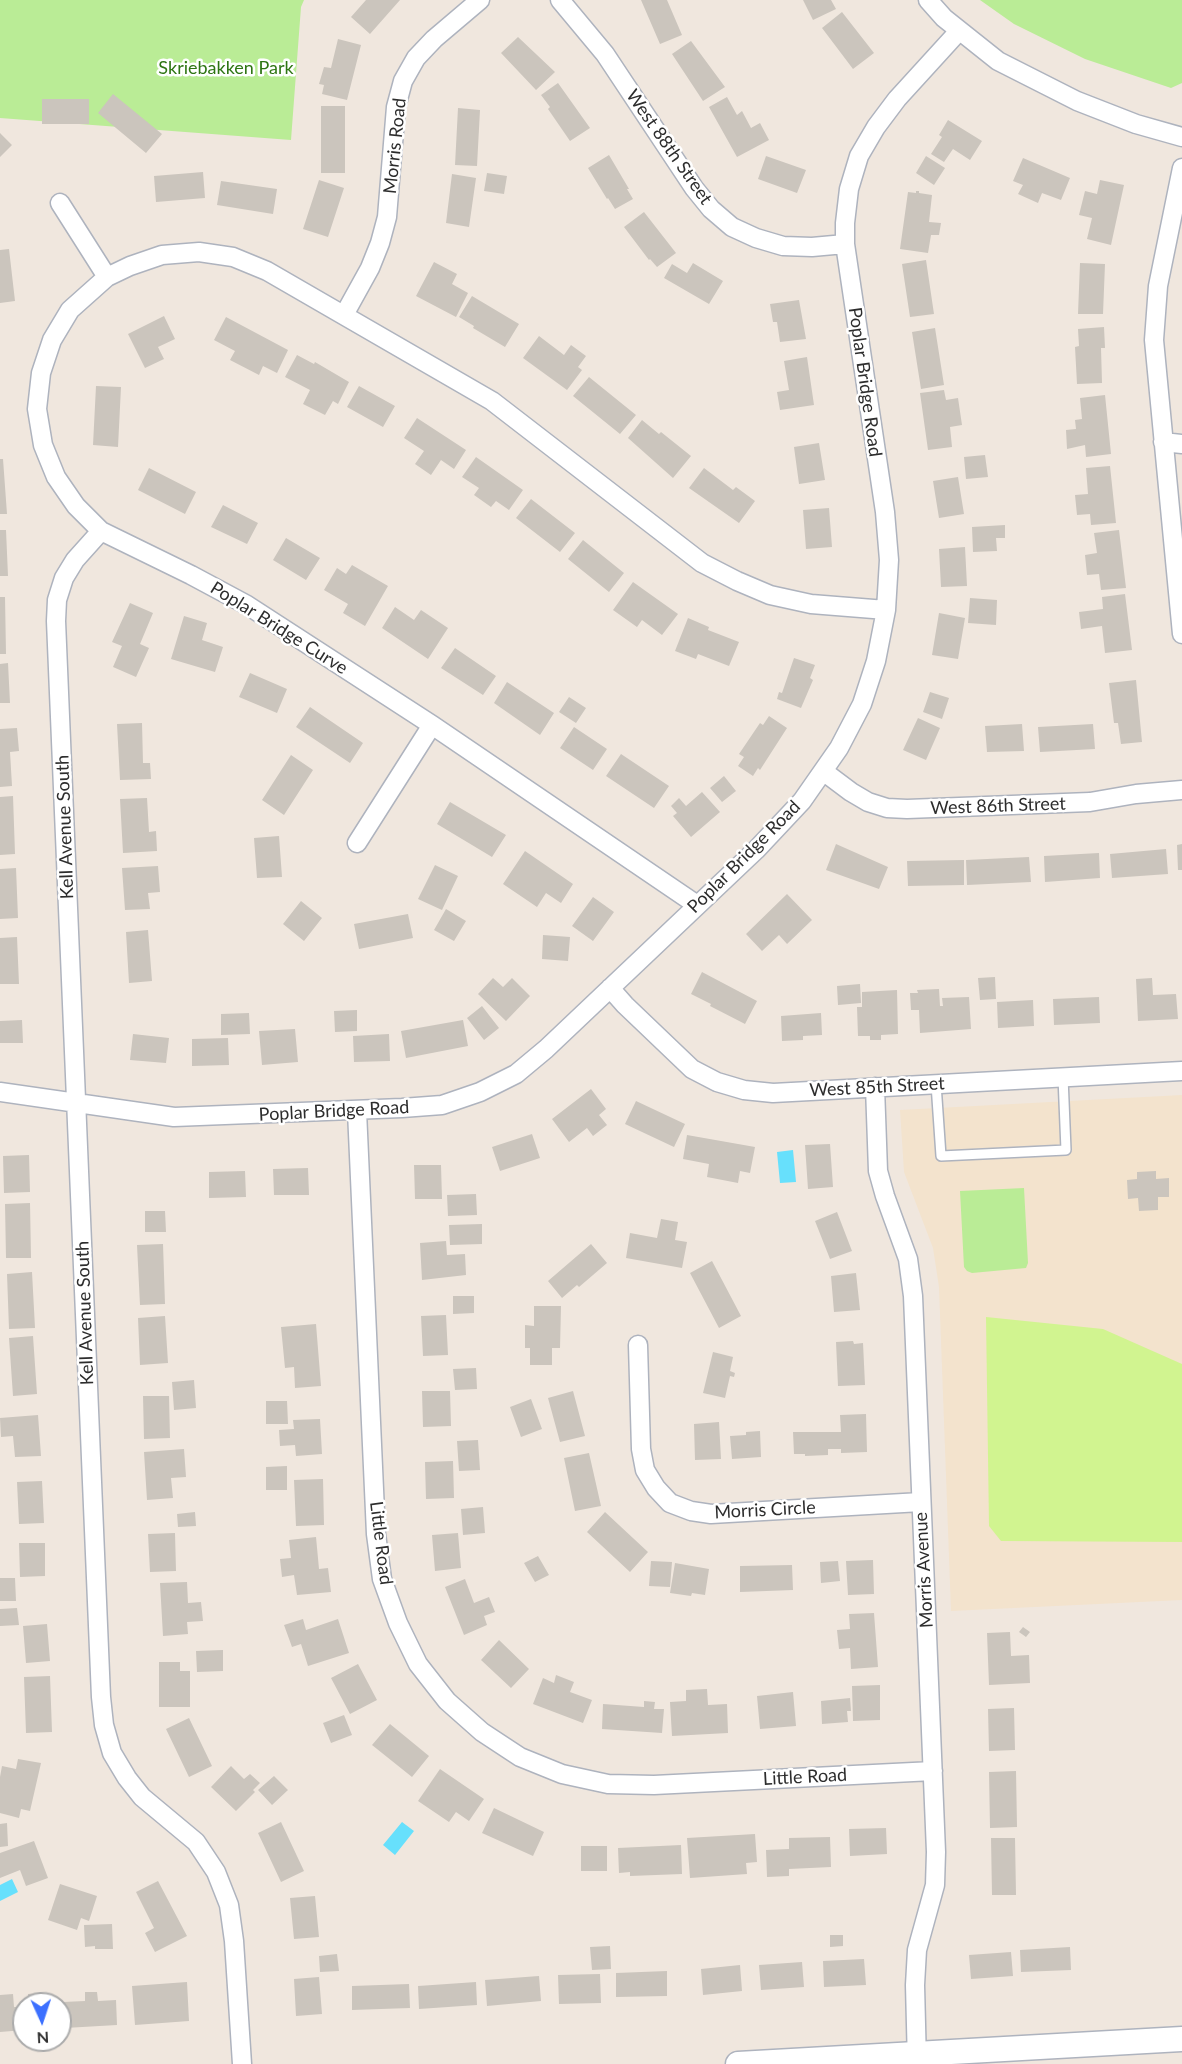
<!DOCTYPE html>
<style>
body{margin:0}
#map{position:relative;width:1182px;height:2064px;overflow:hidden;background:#f0e7de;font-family:Lato,sans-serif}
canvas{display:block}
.north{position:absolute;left:12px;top:1992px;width:60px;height:60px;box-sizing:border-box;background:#fff;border:2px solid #ababab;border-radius:50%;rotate:177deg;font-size:16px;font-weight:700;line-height:24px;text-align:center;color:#2d2d2d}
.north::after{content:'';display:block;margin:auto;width:21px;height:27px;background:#3c70ff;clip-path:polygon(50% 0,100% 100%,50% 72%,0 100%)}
</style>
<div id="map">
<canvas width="1182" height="2064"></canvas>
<div class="north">N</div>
</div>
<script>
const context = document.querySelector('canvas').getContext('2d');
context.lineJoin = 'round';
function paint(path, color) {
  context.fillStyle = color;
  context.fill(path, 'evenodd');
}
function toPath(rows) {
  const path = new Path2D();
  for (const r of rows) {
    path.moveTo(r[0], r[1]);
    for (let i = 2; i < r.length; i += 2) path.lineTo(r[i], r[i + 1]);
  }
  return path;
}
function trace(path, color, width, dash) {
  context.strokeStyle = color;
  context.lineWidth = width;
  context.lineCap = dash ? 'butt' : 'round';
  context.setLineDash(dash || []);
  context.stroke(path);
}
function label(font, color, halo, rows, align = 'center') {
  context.font = font + ' Lato,sans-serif';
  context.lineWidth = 5;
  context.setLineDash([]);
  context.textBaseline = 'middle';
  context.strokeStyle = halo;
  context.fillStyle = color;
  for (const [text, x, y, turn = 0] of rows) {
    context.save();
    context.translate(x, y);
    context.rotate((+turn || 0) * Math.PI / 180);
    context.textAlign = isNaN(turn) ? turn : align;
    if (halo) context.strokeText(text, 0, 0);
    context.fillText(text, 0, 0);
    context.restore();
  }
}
const education = toPath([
 [1182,1095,1182,1600,951,1611,939,1287,933,1248,904,1172,900,1110]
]);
const green = toPath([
 [0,0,304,0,301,7,291,140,0,118],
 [980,0,1182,0,1182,83,1171,88,1085,59,1014,24],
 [1024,1188,1028,1263,1026,1268,972,1273,967,1271,964,1267,960,1191]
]);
const pitch = toPath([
 [986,1317,1103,1329,1182,1364,1182,1542,1001,1541,989,1526]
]);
const water = toPath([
 [793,1150,796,1182,780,1183,777,1152],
 [402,1822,414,1831,395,1855,383,1845],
 [12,1879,18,1892,0,1901,0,1885]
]);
const building = toPath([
 [366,0,400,0,370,34,351,17],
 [641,0,667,0,682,35,660,44],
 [803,0,831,0,836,9,813,20],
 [842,12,874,53,853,69,822,28],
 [518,37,555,72,536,90,501,53],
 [338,39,361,45,347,100,322,94,324,85,319,84,324,67,331,68],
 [691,41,725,87,703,101,672,54],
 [558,83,590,128,570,141,548,109,550,107,541,95],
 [113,94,162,134,146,153,98,113],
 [727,97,737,115,742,111,751,128,760,123,769,140,737,157,709,107],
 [42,99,89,99,89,124,42,124],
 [321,106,345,106,345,173,321,173],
 [458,108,480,110,477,166,455,165],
 [948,120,982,141,970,160,953,149,944,162,931,154,942,137,939,135],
 [0,133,12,145,0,157],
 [609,155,629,189,627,189,633,199,615,209,608,198,607,199,588,168],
 [766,156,806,170,797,193,758,179],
 [926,156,945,168,934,185,916,173],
 [1023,158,1070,178,1061,200,1042,193,1038,203,1018,194,1023,185,1013,181],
 [203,172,205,198,156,202,154,176],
 [487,173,507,176,504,194,484,191],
 [452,174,476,178,469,227,446,223],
 [319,180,344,188,328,237,303,229],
 [1100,180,1124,185,1111,245,1087,239,1092,218,1079,215,1085,191,1097,194],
 [221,181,277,189,273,214,217,205],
 [916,191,919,191,919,193,932,195,929,222,941,223,939,235,931,235,928,253,900,249,908,192,916,193],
 [644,212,676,253,657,267,650,259,649,260,624,227],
 [9,249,15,301,0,303,0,250],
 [926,260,934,314,910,317,902,264],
 [434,262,457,274,452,284,468,293,456,317,416,296],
 [693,263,723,281,709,304,664,278,672,264,687,273],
 [1080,263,1105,264,1103,314,1078,314],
 [472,296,519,324,505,347,473,328,474,326,459,317],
 [799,300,806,339,780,342,777,322,773,322,770,304],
 [164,316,175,339,158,347,164,359,145,368,128,334],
 [226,317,288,350,277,373,263,366,259,375,230,360,235,351,214,340],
 [1104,327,1105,348,1101,348,1102,383,1077,384,1075,347,1079,346,1078,329],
 [935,328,944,385,921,389,912,332],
 [539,336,564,355,571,345,586,356,578,367,582,370,567,390,523,358],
 [297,355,314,364,315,362,349,382,338,404,333,401,325,415,303,404,310,390,285,377],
 [807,357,814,405,780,410,777,392,789,390,784,361],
 [589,377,636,415,620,434,573,396],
 [96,386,121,387,118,447,93,445],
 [359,386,395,406,383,427,347,407],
 [944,390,946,400,958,398,962,425,950,427,952,447,928,450,920,393],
 [1105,395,1111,454,1086,457,1085,445,1067,449,1066,430,1076,429,1075,420,1082,419,1080,398],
 [417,418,466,450,454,469,441,460,431,475,415,464,424,451,404,438],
 [642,420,659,434,661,432,691,456,673,478,628,438],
 [819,443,825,480,799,484,794,447],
 [985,455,988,477,966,479,964,457],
 [476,457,523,490,509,510,496,501,491,507,474,495,479,488,462,477],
 [0,459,3,459,7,514,0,514],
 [1110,466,1116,523,1091,525,1090,514,1077,515,1075,495,1088,494,1086,468],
 [149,468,196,492,185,514,138,490],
 [704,468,733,490,736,487,755,501,739,523,689,488],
 [958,477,964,514,939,518,933,481],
 [531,499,575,533,560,552,516,518],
 [223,505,258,523,247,544,211,527],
 [829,508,832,547,806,549,803,510],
 [1005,525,1005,538,996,538,997,551,973,552,972,527],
 [0,530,6,530,8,576,0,576],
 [1119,530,1126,588,1101,590,1099,574,1087,575,1085,555,1097,553,1094,533],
 [286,538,320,558,306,580,273,560],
 [583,540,624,573,609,592,568,559],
 [965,547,967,586,941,587,939,549],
 [352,565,388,586,365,626,343,613,348,604,324,590,337,568,346,574],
 [633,582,678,614,662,635,642,620,637,627,613,610],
 [1125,594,1132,650,1105,653,1102,626,1081,629,1079,612,1103,609,1102,597],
 [0,597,5,597,6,654,0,654],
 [970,598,997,600,996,625,968,623],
 [130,603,153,613,140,644,149,648,136,677,113,667,122,646,112,642],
 [395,607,414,620,421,610,448,628,428,659,382,628],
 [939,613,965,618,958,659,932,655],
 [184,616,207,623,202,640,223,647,215,672,171,659],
 [688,618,709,627,708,630,739,642,729,666,698,654,696,659,675,651],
 [455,648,496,676,483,695,441,668],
 [794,658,815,665,810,678,813,680,801,708,777,699,779,692,782,693],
 [8,663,10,703,0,703,0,664],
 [250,673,287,689,277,713,239,697],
 [1136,680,1142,742,1121,744,1118,723,1114,723,1109,683],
 [507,682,554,713,540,735,494,703],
 [930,692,949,698,942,719,923,712],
 [569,697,586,708,576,723,559,712],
 [310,707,363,743,350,763,296,727],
 [769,716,787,728,760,770,758,768,753,776,738,766,744,757,739,754,760,723,763,725],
 [918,718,940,728,926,760,903,750],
 [142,723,143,763,150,763,151,779,120,780,117,724],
 [1022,724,1024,751,987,752,985,726],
 [1093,724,1095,749,1040,752,1038,727],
 [574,727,607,749,593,770,560,748],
 [17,728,19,751,10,752,12,786,0,787,0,729],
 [621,754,669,786,654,808,606,776],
 [291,755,313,770,284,815,262,800],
 [724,776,736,791,722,802,710,788],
 [702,792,720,812,691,837,673,816,677,813,671,806,679,798,686,806],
 [13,796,15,854,0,855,0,797],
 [147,798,149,832,156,831,157,851,123,853,120,799],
 [450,802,506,835,492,857,437,824],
 [279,836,282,877,257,878,254,838],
 [836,844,888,867,879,889,826,870],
 [1182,844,1182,870,1178,870,1177,845],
 [1166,849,1168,874,1112,878,1110,854],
 [525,851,573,884,561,903,546,893,537,907,503,884],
 [1099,853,1100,878,1045,882,1044,856],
 [1029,857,1031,882,967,885,966,860],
 [964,860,964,885,908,886,907,861],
 [435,865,458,876,442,910,418,899],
 [158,866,160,892,148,893,150,909,125,910,122,868],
 [16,868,18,918,0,919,0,869],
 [787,894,812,920,787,944,779,935,762,951,746,934],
 [593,897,614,912,593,941,572,926],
 [301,901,322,918,304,941,283,924],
 [446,909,466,921,454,941,434,930],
 [408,914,413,938,359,949,354,924],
 [148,930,152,981,129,983,126,932],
 [543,935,570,937,568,961,542,959],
 [17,937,19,984,0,984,0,938],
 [702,972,757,1001,745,1024,710,1006,711,1004,691,994],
 [995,977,996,999,980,1000,978,978],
 [493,978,503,987,512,978,530,996,506,1021,478,994],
 [1152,978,1153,995,1176,994,1178,1019,1138,1021,1136,979],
 [860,984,861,1003,838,1005,837,986],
 [939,989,940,1006,943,1006,942,998,969,997,971,1029,920,1033,919,1010,911,1010,910,993,918,993,917,990],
 [897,990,898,1034,881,1035,881,1040,870,1040,870,1036,858,1036,857,1007,862,1007,862,992],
 [1099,997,1100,1023,1054,1025,1053,999],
 [1033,1000,1034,1026,998,1028,997,1002],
 [482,1006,499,1028,484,1040,467,1018],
 [357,1010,357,1031,335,1032,334,1011],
 [249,1013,250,1034,221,1035,221,1014],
 [821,1013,822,1035,803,1036,803,1040,782,1041,781,1016],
 [22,1020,23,1043,0,1043,0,1021],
 [463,1020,468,1046,406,1058,401,1031],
 [295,1029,298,1062,262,1065,259,1031],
 [133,1034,169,1038,166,1063,130,1060],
 [389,1034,390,1061,354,1062,353,1036],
 [228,1038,229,1065,192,1066,192,1039],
 [591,1089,606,1109,599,1115,607,1125,593,1136,587,1128,569,1142,552,1119],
 [636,1101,685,1124,674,1147,625,1124],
 [532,1134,540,1158,500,1171,492,1147],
 [687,1135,755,1147,750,1173,740,1171,738,1183,707,1177,709,1164,683,1159],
 [830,1144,833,1187,808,1189,805,1145],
 [29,1155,30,1192,4,1193,3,1156],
 [414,1165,441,1165,442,1199,415,1199],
 [308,1168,309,1195,274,1195,273,1169],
 [245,1171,246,1197,209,1198,209,1172],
 [1156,1171,1156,1179,1169,1178,1169,1197,1158,1197,1158,1210,1139,1211,1138,1198,1128,1199,1127,1180,1137,1179,1137,1172],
 [476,1194,477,1215,448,1216,447,1195],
 [30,1203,31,1258,6,1258,5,1204],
 [145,1211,165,1211,166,1232,145,1232],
 [837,1212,852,1251,830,1259,815,1221],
 [661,1219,678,1222,675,1240,687,1242,682,1268,626,1258,630,1233,657,1238],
 [482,1224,482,1244,450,1245,449,1225],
 [446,1241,447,1255,465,1254,466,1275,422,1280,420,1243],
 [163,1244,165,1304,140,1305,137,1245],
 [591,1244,607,1263,579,1287,577,1285,562,1298,548,1281],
 [712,1261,741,1316,719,1328,690,1273],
 [32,1272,35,1328,9,1329,7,1274],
 [856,1273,860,1310,834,1312,831,1276],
 [453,1296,474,1296,474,1313,453,1314],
 [534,1306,561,1306,560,1348,552,1348,552,1365,530,1365,530,1348,525,1348,525,1325,534,1326],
 [446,1315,448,1355,423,1356,421,1316],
 [165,1316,168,1363,140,1365,138,1318],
 [316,1324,321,1386,295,1388,294,1367,285,1368,281,1327],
 [33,1336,37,1394,13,1396,9,1338],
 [853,1341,854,1344,863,1343,865,1385,838,1386,836,1342],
 [713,1352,733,1357,730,1371,735,1373,734,1377,730,1376,725,1398,703,1393],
 [476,1368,477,1389,455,1390,453,1369],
 [194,1380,196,1408,174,1410,172,1382],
 [422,1391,450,1391,451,1426,423,1427],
 [573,1391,585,1436,560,1442,548,1398],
 [143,1396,169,1396,170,1438,144,1439],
 [531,1399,542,1429,521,1437,510,1407],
 [266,1401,287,1401,288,1424,266,1424],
 [866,1414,867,1452,841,1453,841,1449,828,1449,828,1455,805,1456,805,1454,794,1454,793,1432,841,1432,840,1415],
 [38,1415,41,1456,15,1457,13,1436,1,1437,0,1418],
 [320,1419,322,1454,296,1456,295,1445,280,1446,279,1430,294,1429,293,1420],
 [719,1422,721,1459,695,1460,694,1424],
 [760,1431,761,1457,732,1459,730,1436,746,1435,746,1432],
 [478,1440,480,1470,459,1471,457,1441],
 [184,1449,186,1477,171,1478,173,1498,147,1500,144,1452],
 [589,1453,601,1506,575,1511,564,1458],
 [453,1461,454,1498,426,1499,425,1462],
 [287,1466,287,1490,266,1490,266,1467],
 [323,1479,324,1525,296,1526,294,1480],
 [42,1481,44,1523,19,1524,17,1482],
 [483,1507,485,1533,463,1535,461,1509],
 [195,1512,196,1526,178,1527,177,1514],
 [605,1512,648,1552,630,1572,587,1532],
 [175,1533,176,1571,150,1572,148,1534],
 [458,1533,461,1568,435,1571,432,1535],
 [316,1537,319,1569,328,1568,331,1592,297,1595,294,1575,282,1577,280,1559,291,1558,289,1540],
 [19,1543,45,1543,45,1576,20,1577],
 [538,1556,549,1575,535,1582,524,1563],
 [873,1560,874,1594,848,1595,846,1561],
 [651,1561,672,1562,670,1587,649,1586],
 [838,1561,840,1581,821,1583,820,1562],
 [675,1563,709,1569,705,1595,692,1593,691,1596,670,1593],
 [792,1565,793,1590,740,1592,740,1566],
 [0,1578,15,1578,16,1601,0,1601],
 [465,1579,474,1603,489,1597,495,1612,484,1616,487,1625,464,1635,445,1587],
 [187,1582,188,1603,201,1602,203,1621,187,1622,188,1634,163,1636,160,1583],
 [17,1608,19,1625,0,1626,0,1609],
 [874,1613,878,1667,851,1669,850,1648,839,1649,837,1630,850,1629,849,1614],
 [303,1619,306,1630,338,1619,349,1653,308,1666,301,1644,292,1647,284,1625],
 [47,1624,50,1661,26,1663,23,1626],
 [1023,1627,1030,1632,1026,1637,1019,1632],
 [1010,1632,1011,1656,1029,1655,1030,1683,989,1685,987,1633],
 [499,1640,529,1669,511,1688,481,1660],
 [223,1650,223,1671,197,1672,196,1651],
 [159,1662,180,1662,180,1671,190,1671,190,1707,159,1707],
 [358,1664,377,1700,350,1714,331,1678],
 [556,1675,574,1682,570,1692,592,1700,583,1723,533,1704,543,1678,554,1683],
 [50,1676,52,1732,26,1733,24,1677],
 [880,1685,880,1720,853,1721,852,1686],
 [707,1689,708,1705,727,1704,728,1733,672,1736,670,1702,686,1701,686,1690],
 [793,1692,796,1726,760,1729,757,1696],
 [850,1698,851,1711,847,1711,848,1722,822,1724,821,1701],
 [644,1701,655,1702,654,1709,664,1709,662,1733,602,1729,603,1704,644,1707],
 [1014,1708,1015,1750,989,1751,988,1709],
 [344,1715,352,1735,331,1743,323,1723],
 [189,1718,212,1766,189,1777,166,1729],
 [390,1724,429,1756,412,1777,372,1745],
 [18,1759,41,1763,30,1811,21,1809,19,1818,0,1813,0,1777,2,1766,16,1769],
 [231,1766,244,1779,250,1774,260,1783,253,1790,255,1792,236,1811,211,1787],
 [440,1769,484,1799,469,1821,456,1812,449,1822,418,1801],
 [1016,1771,1017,1827,990,1828,989,1772],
 [274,1776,288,1790,272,1805,258,1790],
 [494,1808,544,1832,533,1856,482,1833],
 [281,1822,304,1871,281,1882,258,1833],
 [7,1823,8,1846,0,1847,0,1824],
 [886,1828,887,1854,850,1856,849,1829],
 [755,1834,757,1862,746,1863,747,1874,690,1878,687,1838],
 [830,1837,831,1867,789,1869,789,1876,767,1877,766,1850,789,1849,789,1838],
 [991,1838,1015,1838,1016,1895,992,1895],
 [34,1841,48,1878,26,1886,20,1870,0,1878,0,1853],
 [681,1845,682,1874,630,1876,630,1872,619,1873,618,1848],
 [581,1846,607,1846,607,1871,581,1871],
 [158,1881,187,1936,155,1952,145,1933,154,1928,136,1892],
 [60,1884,97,1896,89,1921,81,1918,77,1930,48,1920],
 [315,1896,319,1937,294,1939,290,1898],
 [112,1924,113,1949,95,1949,95,1946,85,1947,84,1925],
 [830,1935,843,1935,843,1946,830,1947],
 [610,1946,611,1969,592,1970,590,1947],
 [1070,1947,1071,1970,1021,1972,1020,1950],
 [1011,1952,1013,1976,971,1979,969,1955],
 [337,1954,339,1971,320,1972,319,1956],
 [864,1959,866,1985,824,1987,823,1961],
 [802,1962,804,1987,761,1990,759,1965],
 [740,1965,742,1991,703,1995,701,1969],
 [667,1971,667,1996,616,1997,616,1973],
 [600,1974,601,2003,559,2004,558,1975],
 [539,1976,541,2001,487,2006,485,1980],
 [319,1977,322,2014,296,2016,294,1979],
 [187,1982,189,2021,135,2025,132,1986],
 [476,1982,477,2005,419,2009,418,1986],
 [409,1984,410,2008,352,2010,352,1986],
 [85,1992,97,1992,98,2001,116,2000,117,2025,65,2028,63,2002,85,2001],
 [46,1993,47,2004,28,2004,28,1994],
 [13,1994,14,2007,24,2007,24,2030,0,2032,0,1995]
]);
const service = toPath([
 [936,1084,941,1156,1066,1150,1063,1077]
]);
const minor = toPath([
 [560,0,605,54,694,188,711,209,732,227,756,238,783,246,812,247,845,244],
 [928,0,944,18,998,61,1077,101,1136,124,1182,137],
 [1182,168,1158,286,1154,340,1182,634],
 [60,203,107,277],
 [344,315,370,268,380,243,387,217,396,107,403,81,416,58,434,39,480,0],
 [1163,442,1182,444],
 [101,531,75,560,64,578,57,600,56,621,101,1697,104,1725,112,1753,127,1778,142,1797,196,1842,216,1872,229,1905,234,1941,242,2064],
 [823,771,851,792,868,802,887,808,907,809,1090,802,1136,794,1182,790],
 [357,843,432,725],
 [697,905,432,725,247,605,191,575,101,531,76,506,56,477,43,445,37,409,41,373,52,340,70,310,107,277,130,266,162,255,199,252,233,257,267,271,492,401,702,563,737,581,770,595,811,604,886,610],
 [610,988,625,1005,692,1069,717,1082,744,1090,773,1093,1182,1071],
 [875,1087,878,1171,885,1196,908,1259,913,1296,936,1852,935,1885,917,1950,915,1985,917,2064],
 [0,1092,174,1117,402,1108,442,1105,480,1092,516,1074,546,1049,756,850,802,801,839,748,862,704,876,661,886,610,889,560,885,512,845,244,845,223,849,189,859,156,876,127,897,99,959,31],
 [357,1111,376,1534,382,1579,398,1623,418,1664,447,1701,482,1732,520,1757,562,1774,608,1784,654,1785,933,1771],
 [638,1345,641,1449,645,1470,656,1488,670,1503,691,1511,711,1514,921,1502]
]);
const tertiary = toPath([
 [738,2064,1182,2039]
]);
const parkNames = [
 ["Skriebakken Park",226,68]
];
const streetNames = [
 ["Morris Road",395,146,-84],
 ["West 88th Street",669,147,55],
 ["Poplar Bridge Road",865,382,82],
 ["Poplar Bridge Curve",279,628,32],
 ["West 86th Street",998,806,-2],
 ["Kell Avenue South",65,827,-92],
 ["Poplar Bridge Road",744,857,-45],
 ["West 85th Street",877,1087,-3],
 ["Poplar Bridge Road",334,1111,-3],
 ["Kell Avenue South",85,1313,-92],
 ["Morris Circle",765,1510,-3],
 ["Little Road",381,1543,83],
 ["Morris Avenue",924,1570,-93],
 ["Little Road",805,1777,-3]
];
paint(education, '#f3e3cd');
paint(green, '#baec96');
paint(pitch, '#d1f490');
paint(water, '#67e0fc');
paint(building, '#cbc5bd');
trace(service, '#aeb3be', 12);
trace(minor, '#aeb3be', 21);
trace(tertiary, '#aeb3be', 27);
trace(service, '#fff', 9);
trace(minor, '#fff', 18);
trace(tertiary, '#fff', 24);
label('18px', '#2e7513', '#fff', parkNames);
label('18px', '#2d2d2d', '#fff', streetNames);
</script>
